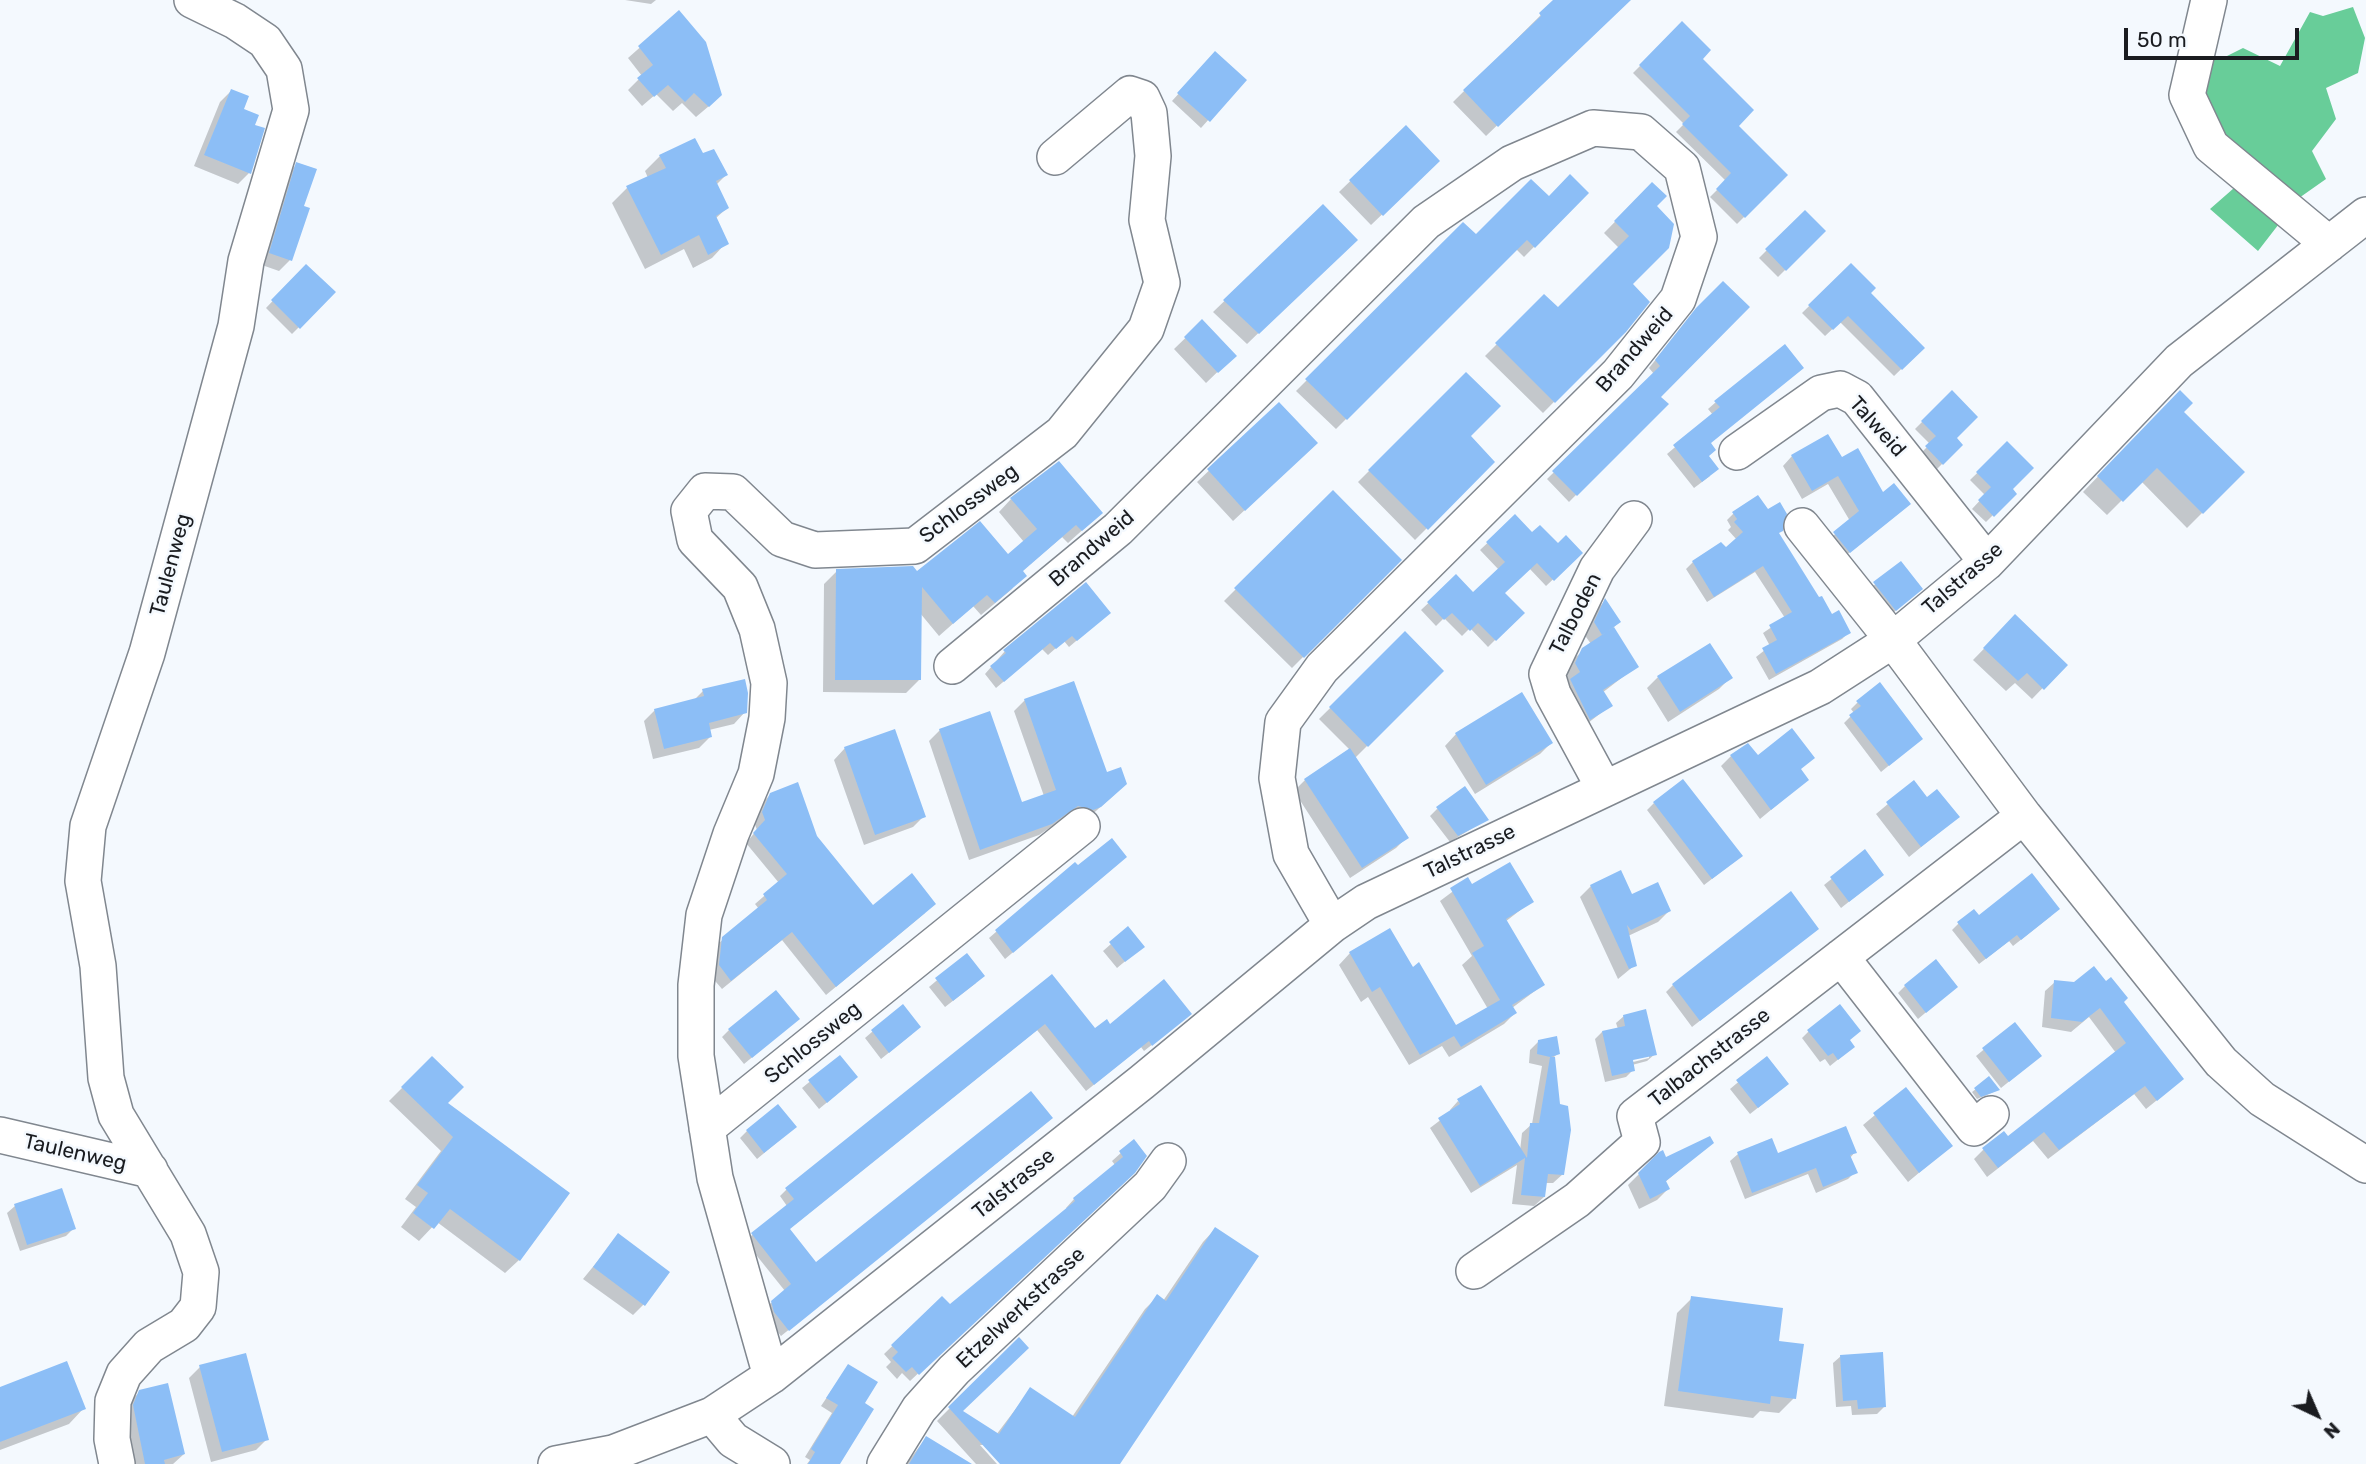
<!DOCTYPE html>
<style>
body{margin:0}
#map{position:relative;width:2366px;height:1464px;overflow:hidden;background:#f4f9fe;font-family:Rubik,sans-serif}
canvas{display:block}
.north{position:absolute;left:2282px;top:1380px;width:70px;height:70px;-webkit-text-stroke:5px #f4f9fe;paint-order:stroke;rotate:136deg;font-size:19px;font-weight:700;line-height:28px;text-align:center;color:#1a1c20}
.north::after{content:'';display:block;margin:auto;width:24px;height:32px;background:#1a1c20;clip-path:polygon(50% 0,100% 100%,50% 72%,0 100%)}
.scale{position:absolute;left:2124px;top:28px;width:175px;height:32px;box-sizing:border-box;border:4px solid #1a1c20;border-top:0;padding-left:9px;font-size:21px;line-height:24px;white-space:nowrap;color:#1a1c20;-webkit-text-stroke:5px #f4f9fe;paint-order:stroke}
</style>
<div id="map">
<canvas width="2366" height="1464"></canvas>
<div class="north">N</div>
<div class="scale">50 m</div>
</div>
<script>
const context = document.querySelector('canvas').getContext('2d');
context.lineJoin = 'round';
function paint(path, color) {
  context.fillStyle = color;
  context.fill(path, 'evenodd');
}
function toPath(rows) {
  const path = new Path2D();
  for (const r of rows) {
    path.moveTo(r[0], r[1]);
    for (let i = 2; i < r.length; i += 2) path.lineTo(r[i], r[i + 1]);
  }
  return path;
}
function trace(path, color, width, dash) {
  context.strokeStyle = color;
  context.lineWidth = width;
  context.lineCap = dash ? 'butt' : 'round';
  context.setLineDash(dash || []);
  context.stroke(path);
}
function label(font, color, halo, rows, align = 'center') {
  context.font = font + ' Rubik,sans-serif';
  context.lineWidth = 5;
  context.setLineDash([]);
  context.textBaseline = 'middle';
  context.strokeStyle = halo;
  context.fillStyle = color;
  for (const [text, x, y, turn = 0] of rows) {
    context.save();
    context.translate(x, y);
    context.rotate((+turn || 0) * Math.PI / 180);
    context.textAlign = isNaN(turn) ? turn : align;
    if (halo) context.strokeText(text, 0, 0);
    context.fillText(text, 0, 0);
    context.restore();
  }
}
const forest = toPath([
 [2353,7,2365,38,2358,73,2326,88,2336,119,2312,151,2326,179,2299,198,2258,251,2210,209,2250,174,2239,170,2191,72,2207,59,2227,56,2243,48,2280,66,2310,12,2323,16]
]);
const shadow = toPath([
 [625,0,656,0,651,4],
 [1556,0,1626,2,1486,136,1453,102],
 [679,13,709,106,696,117,682,103,673,111,656,94,642,106,628,90,642,76,628,58],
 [1682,24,1736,126,1786,175,1737,224,1710,197,1726,181,1676,132,1684,124,1633,73],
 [1208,61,1244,80,1201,128,1172,101],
 [231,91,253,126,249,173,238,184,194,166,220,102],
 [1406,127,1438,161,1371,225,1339,192],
 [660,156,702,156,726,175,716,185,727,208,715,219,726,243,712,258,693,268,684,249,645,269,612,203,627,188,648,178,645,171],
 [297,164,302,207,290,260,279,271,259,264,286,175],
 [1652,184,1655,206,1630,284,1624,331,1543,413,1485,356,1544,297,1558,310,1619,248,1604,233],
 [1587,193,1524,257,1516,249,1336,429,1296,391,1463,224,1476,237,1549,198],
 [1323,206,1355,240,1247,344,1213,312],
 [1805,212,1824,231,1778,277,1759,258],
 [1851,265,1868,293,1923,348,1894,376,1840,322,1825,336,1802,313],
 [306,266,333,293,292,334,266,308],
 [1689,318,1659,397,1666,404,1569,502,1547,479,1654,374,1649,368],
 [1202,322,1234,356,1206,383,1174,349],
 [1784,347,1709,444,1707,457,1710,476,1694,488,1667,454,1713,415,1708,409,1716,402],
 [1466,374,1468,436,1493,462,1415,540,1358,482],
 [1952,392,1954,438,1961,445,1935,471,1919,455,1930,444,1915,429],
 [1279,404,1305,454,1233,521,1197,482],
 [2165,407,2182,412,2243,472,2187,528,2141,481,2107,515,2083,492],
 [2007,444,2010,489,2014,494,1986,522,1972,509,1985,495,1970,480],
 [1792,456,1841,460,1883,494,1899,513,1839,561,1825,543,1850,521,1828,484,1802,499,1783,466],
 [1333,492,1400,560,1292,668,1224,601],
 [1011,499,1088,525,1068,543,1062,537,1021,572,1012,589,981,615,973,606,939,636,920,613,919,680,906,693,823,692,824,584,837,571,917,574,1008,556,1024,542,999,512],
 [1734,513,1777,534,1831,616,1849,632,1842,639,1769,680,1756,657,1770,646,1763,633,1785,618,1755,572,1707,602,1686,569,1693,562,1726,550,1737,540,1728,530,1731,527,1727,520],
 [1515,517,1532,535,1581,553,1546,586,1529,568,1503,593,1522,613,1488,647,1470,628,1462,636,1444,618,1436,626,1421,610,1456,577,1473,595,1499,570,1480,550],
 [1900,564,1913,596,1888,617,1867,591],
 [1605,601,1619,622,1613,628,1637,666,1602,693,1610,706,1579,730,1559,692,1569,682,1564,675,1571,661,1591,644,1584,634,1595,611],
 [2015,617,2065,665,2032,699,2015,683,2006,691,1973,660],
 [1102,619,1069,647,1064,641,1048,655,1042,649,996,688,985,674,1005,651],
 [1405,634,1442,671,1355,758,1407,837,1396,848,1350,878,1294,791,1305,780,1350,750,1319,719],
 [1658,677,1730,678,1719,689,1668,722,1647,688],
 [703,691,745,712,734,724,709,730,710,737,699,748,653,759,644,721,655,710,693,701],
 [1521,694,1551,743,1540,754,1475,794,1445,746,1456,734],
 [1025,700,1114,795,1088,818,1081,820,1066,817,1039,835,969,860,929,741,940,730,1021,804,1044,796,1014,711],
 [1858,702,1921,739,1881,772,1844,723,1854,713,1851,709],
 [845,748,924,816,913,827,864,845,834,760],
 [1731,756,1758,758,1800,770,1807,780,1760,819,1721,766],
 [1914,782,1927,799,1958,817,1909,857,1876,814],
 [771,794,816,837,873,907,925,913,826,995,782,940,722,989,710,975,713,948,759,909,755,904,779,883,746,843,757,830,754,822,761,804],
 [1654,803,1734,862,1704,885,1647,810],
 [1437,809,1487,819,1450,842,1430,816],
 [1865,852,1875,881,1841,908,1824,885],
 [1075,864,1078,868,1118,864,1005,959,989,938],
 [1468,880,1472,887,1532,901,1505,922,1543,985,1512,1008,1515,1013,1504,1024,1449,1057,1442,1046,1409,1065,1368,997,1361,1002,1339,965,1350,953,1389,930,1412,969,1456,1027,1488,1009,1462,965,1472,956,1440,901],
 [1591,886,1669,911,1658,922,1628,936,1635,965,1618,979,1580,897],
 [2051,916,2013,946,2009,941,1979,964,1952,930,1959,923,1978,917],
 [1128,929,1135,953,1117,968,1103,951],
 [1817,929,1692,1027,1666,992,1673,985],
 [967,955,976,983,945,1007,929,987],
 [1052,976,1095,1030,1110,1026,1182,1021,1144,1051,1141,1047,1086,1091,1037,1030,788,1230,816,1264,1044,1125,781,1336,767,1319,764,1309,785,1291,745,1241,787,1206,780,1196,787,1189],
 [2055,982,2105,984,2122,1002,2172,1088,2146,1109,2134,1094,2048,1159,2033,1141,1987,1177,1974,1159,1984,1149,2007,1139,2116,1053,2089,1017,2071,1032,2042,1027,2045,991],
 [1905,986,1956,987,1918,1019,1898,993],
 [902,1006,912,1034,881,1059,865,1038],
 [1624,1016,1655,1054,1647,1061,1632,1065,1633,1070,1626,1077,1605,1082,1595,1039,1602,1032,1618,1029,1616,1023],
 [1649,1054,1649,1058,1625,1064,1624,1060],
 [2015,1024,2032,1063,2001,1088,1976,1056],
 [790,1026,744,1064,722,1037,729,1030],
 [1809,1031,1848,1041,1846,1053,1830,1066,1825,1059,1820,1062,1802,1038],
 [1539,1041,1558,1053,1553,1058,1563,1174,1553,1183,1545,1183,1544,1197,1534,1206,1512,1204,1517,1165,1471,1193,1430,1128,1451,1112,1450,1110,1458,1101,1520,1151,1522,1133,1532,1124,1542,1066,1529,1063,1530,1050],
 [840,1057,849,1084,819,1109,802,1088],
 [432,1058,446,1103,519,1260,505,1273,437,1222,419,1241,401,1227,416,1207,405,1199,441,1151,389,1101],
 [1767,1058,1779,1091,1750,1114,1730,1089],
 [1989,1079,1998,1090,1977,1099,1972,1092],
 [1906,1089,1951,1146,1908,1182,1863,1125],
 [747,1131,787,1134,757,1159,740,1138],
 [1771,1141,1777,1155,1855,1152,1850,1158,1855,1172,1848,1179,1816,1193,1808,1174,1745,1199,1730,1161,1738,1154],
 [1133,1142,1124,1181,910,1381,902,1373,897,1379,886,1367,891,1362,884,1354,942,1298,950,1307,1068,1210,1066,1208,1074,1199,1115,1165,1112,1161],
 [1712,1143,1665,1182,1668,1189,1657,1200,1639,1209,1628,1185,1639,1174,1666,1160],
 [15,1206,74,1228,66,1236,20,1251,7,1213],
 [1215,1229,1118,1464,1002,1464,985,1445,980,1445,997,1464,976,1464,937,1421,1019,1339,960,1411,996,1435,1030,1390,1072,1417,1145,1309,1157,1297,1163,1301,1203,1242],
 [619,1235,644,1304,633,1315,583,1279],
 [1692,1298,1777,1342,1794,1398,1779,1413,1760,1411,1753,1418,1664,1406,1677,1313],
 [1841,1356,1884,1407,1877,1414,1852,1415,1851,1406,1836,1407,1833,1363],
 [848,1366,863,1403,838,1464,807,1464,810,1460,805,1457,832,1413,821,1406],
 [200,1367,267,1439,256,1450,211,1462,189,1378],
 [0,1388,83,1409,69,1424,0,1450],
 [140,1392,184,1454,173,1464,134,1464,124,1417,129,1402],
 [926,1438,970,1464,906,1464]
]);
const building = toPath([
 [1553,0,1631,0,1498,127,1463,90,1541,16,1539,13],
 [679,10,706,42,722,95,709,107,694,93,685,102,668,85,654,97,637,78,653,65,638,46],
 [1682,21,1711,50,1703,59,1754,110,1739,126,1788,175,1745,218,1716,189,1731,173,1682,124,1690,116,1639,65],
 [1215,51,1247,80,1210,122,1177,93],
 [231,89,249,96,244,109,259,115,255,125,265,128,251,174,204,155],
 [1406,125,1440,161,1383,216,1349,180],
 [695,138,703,153,714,149,728,175,716,181,729,208,716,216,729,244,708,255,699,235,661,255,626,186,666,168,659,155],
 [296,162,317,169,304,206,310,208,292,261,269,253],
 [1570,174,1589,193,1535,248,1527,240,1347,420,1305,379,1463,222,1476,234,1531,179,1549,196],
 [1652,182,1667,196,1657,206,1674,224,1669,248,1633,284,1650,302,1626,332,1555,403,1495,343,1544,294,1558,307,1629,236,1614,221],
 [1323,204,1358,240,1259,334,1223,300],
 [1805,210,1826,231,1786,271,1765,249],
 [1851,263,1876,288,1871,293,1925,348,1902,370,1848,316,1833,330,1808,305],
 [306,264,336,292,300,329,271,300],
 [1723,281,1750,307,1661,397,1669,404,1577,496,1552,471,1660,366,1655,360,1696,308],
 [1202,319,1237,356,1218,373,1184,337],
 [1785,344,1804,368,1711,443,1716,450,1709,456,1719,469,1702,482,1673,445,1720,407,1714,401],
 [1466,372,1501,406,1471,436,1495,462,1428,530,1368,470],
 [1952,390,1978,417,1957,438,1963,445,1943,465,1925,446,1936,436,1921,421],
 [2180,390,2193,403,2184,412,2245,472,2203,514,2157,468,2123,502,2097,476],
 [1279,402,1318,443,1245,511,1207,469],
 [1828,434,1842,457,1858,448,1883,492,1894,483,1911,504,1850,553,1833,532,1859,511,1838,476,1812,491,1791,455],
 [2007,441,2034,468,2013,489,2017,494,1994,517,1978,500,1991,487,1976,472],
 [1059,461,1103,513,1082,531,1076,525,1023,571,1027,576,995,603,987,595,953,624,922,587,921,680,835,680,836,569,913,566,917,571,980,521,1008,554,1037,529,1010,498],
 [1333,490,1402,560,1304,658,1234,588],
 [1758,495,1768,509,1780,502,1787,514,1783,531,1779,533,1819,597,1822,596,1832,614,1839,610,1851,633,1776,674,1762,648,1777,640,1769,625,1792,612,1763,566,1714,597,1692,561,1721,542,1726,547,1743,532,1734,522,1737,519,1732,512],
 [1515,514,1532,532,1540,525,1558,543,1566,535,1583,553,1554,581,1537,563,1505,593,1525,613,1496,641,1478,623,1470,631,1452,613,1444,620,1427,602,1456,574,1473,592,1505,562,1486,542],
 [1901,561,1923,589,1896,611,1873,582],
 [1086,582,1111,613,1077,641,1072,636,1056,649,1050,643,1004,682,990,666,1006,653,1003,650],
 [1605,598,1621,622,1602,635,1594,622],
 [2015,614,2068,665,2044,690,2027,673,2018,681,1983,648],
 [1614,627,1639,667,1603,690,1613,706,1590,720,1570,679,1580,672,1575,663,1582,648],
 [1405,631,1444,671,1368,747,1329,707],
 [1710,643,1733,678,1680,712,1657,676],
 [745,679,748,693,747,713,709,723,712,737,664,749,654,709,704,696,702,689],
 [1074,681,1107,772,1121,767,1127,784,1101,807,1093,810,1078,806,1052,824,980,850,939,729,990,711,1022,802,1056,790,1024,699],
 [1880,682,1923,739,1889,766,1849,715,1861,706,1856,701],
 [1522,692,1553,743,1486,785,1455,733],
 [1792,728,1815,758,1801,769,1809,780,1771,810,1730,755,1748,743,1758,755],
 [895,729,926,817,875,835,844,747],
 [1350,748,1409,838,1362,868,1304,779],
 [1683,779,1743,856,1712,879,1653,802],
 [1914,780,1927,797,1937,789,1960,817,1921,847,1886,802],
 [798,782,817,836,873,905,912,873,936,904,836,987,792,932,731,981,719,965,722,937,767,900,763,894,787,874,753,833,765,820,762,812,770,793],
 [1465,786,1489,820,1458,836,1436,807],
 [1112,838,1127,857,1013,953,995,930,1075,862,1078,865],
 [1865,849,1884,875,1849,902,1830,877],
 [1510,862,1534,902,1506,919,1545,985,1512,1005,1517,1013,1461,1047,1454,1036,1420,1055,1380,987,1372,992,1349,952,1390,928,1413,967,1419,962,1456,1025,1500,1000,1472,953,1484,946,1450,888,1468,877,1472,884],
 [1621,870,1632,894,1658,882,1671,911,1631,930,1627,925,1637,966,1629,969,1590,885],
 [2032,873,2060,909,2021,940,2017,935,1986,959,1957,922,1974,909,1979,915],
 [1791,891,1819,929,1700,1021,1672,984],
 [1128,926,1145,947,1125,962,1109,942],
 [967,953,985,976,953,1001,935,978],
 [1936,959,1958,987,1926,1013,1904,985],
 [2094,966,2106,981,2111,977,2128,998,2124,1002,2184,1079,2157,1101,2145,1086,2059,1150,2044,1132,1998,1168,1982,1148,2004,1131,2008,1136,2126,1043,2100,1008,2082,1022,2051,1018,2054,980,2074,982],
 [1052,974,1095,1028,1107,1019,1110,1024,1164,979,1192,1014,1152,1046,1149,1041,1094,1085,1045,1024,790,1229,816,1262,1031,1091,1053,1118,789,1331,774,1312,771,1301,791,1284,751,1233,794,1199,785,1188],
 [776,990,800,1019,752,1058,728,1029],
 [903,1004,921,1027,889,1053,871,1030],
 [1840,1004,1861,1031,1850,1040,1855,1047,1838,1060,1833,1053,1828,1056,1807,1030],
 [1646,1009,1657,1055,1633,1060,1635,1071,1612,1076,1602,1031,1625,1026,1623,1015],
 [2015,1022,2042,1056,2009,1082,1982,1048],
 [1557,1036,1560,1054,1551,1057,1555,1057,1560,1104,1568,1106,1571,1130,1564,1175,1548,1174,1545,1197,1521,1195,1525,1158,1480,1186,1438,1118,1460,1104,1457,1099,1481,1085,1527,1158,1530,1123,1539,1123,1550,1057,1537,1054,1538,1040],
 [840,1055,858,1077,827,1103,808,1080],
 [432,1056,464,1087,448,1103,570,1193,520,1261,450,1209,434,1229,413,1213,428,1193,417,1185,453,1137,401,1087],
 [1767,1056,1789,1084,1758,1108,1736,1080],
 [1989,1076,2000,1090,1981,1097,1974,1088],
 [1906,1087,1953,1146,1919,1173,1873,1113],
 [778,1104,797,1127,764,1153,746,1130],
 [1846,1126,1857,1153,1850,1155,1858,1173,1823,1187,1816,1168,1752,1193,1737,1152,1772,1138,1778,1153],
 [1710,1136,1714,1143,1666,1181,1670,1189,1650,1199,1638,1173,1659,1152,1663,1150,1666,1157],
 [1134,1139,1147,1156,1135,1173,919,1375,912,1367,906,1372,892,1358,898,1352,891,1345,942,1296,950,1304,1075,1201,1073,1198,1123,1157,1119,1151],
 [62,1188,76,1229,27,1245,14,1204],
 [1215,1227,1259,1256,1120,1464,1000,1464,948,1407,1019,1337,1029,1348,963,1411,999,1434,1030,1387,1075,1417,1157,1294,1166,1301],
 [618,1233,670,1272,645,1306,593,1267],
 [1691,1296,1783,1308,1779,1341,1804,1344,1796,1399,1771,1396,1770,1404,1678,1391],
 [1883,1352,1886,1407,1858,1409,1857,1400,1843,1401,1840,1355],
 [246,1353,269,1440,222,1452,199,1365],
 [67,1361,86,1409,0,1442,0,1387],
 [848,1364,878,1382,865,1403,874,1409,840,1464,808,1464,815,1452,811,1449,838,1405,826,1398],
 [168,1383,185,1454,164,1460,165,1464,145,1464,133,1405,139,1390],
 [926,1436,972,1464,909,1464]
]);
const minor = toPath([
 [2209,0,2187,95,2211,146,2329,244],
 [1737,452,1821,393,1840,389,1857,398,1987,562],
 [1802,526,1893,640,2024,816,2221,1062,2262,1099,2366,1165],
 [952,666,1118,529,1426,222,1512,163,1593,128,1641,132,1682,168,1699,237,1678,299,1618,374,1322,668,1283,722,1277,778,1291,854,1332,925],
 [1604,788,1553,694,1547,674,1597,569,1634,519],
 [1841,957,1974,1128,1991,1114],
 [707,1128,1082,826],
 [0,1135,150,1170],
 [1474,1271,1577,1200,1642,1142,1635,1116,2024,816],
 [771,1376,715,1178,696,1056,696,985,704,915,731,834,756,774,767,718,769,683,757,629,740,587,695,540,689,511,705,491,733,492,782,539,815,550,915,546,1062,433,1146,329,1162,283,1147,220,1153,156,1149,113,1142,98,1130,94,1055,157],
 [712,1415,733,1440,772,1464],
 [117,1464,112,1439,113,1401,124,1374,149,1346,184,1325,198,1307,201,1272,188,1234,116,1115,106,1078,98,966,83,881,88,826,147,653,236,326,246,261,291,110,284,69,265,41,235,21,192,0],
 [556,1464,613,1453,712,1415,771,1376,1142,1082,1332,925,1366,902,1820,687,1893,640,1987,562,2179,361,2366,215],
 [885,1464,919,1409,954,1370,1150,1186,1168,1161]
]);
const streetNames = [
 ["Brandweid",1635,350,-49],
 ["Talweid",1877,427,48],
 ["Schlossweg",969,504,-37],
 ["Brandweid",1092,549,-41],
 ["Taulenweg",171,565,-75],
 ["Talstrasse",1963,579,-41],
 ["Talboden",1576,614,-63],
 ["Talstrasse",1470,852,-26],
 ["Schlossweg",813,1043,-39],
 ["Talbachstrasse",1710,1058,-38],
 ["Taulenweg",75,1153,13],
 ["Talstrasse",1014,1184,-39],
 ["Etzelwerkstrasse",1021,1308,-43]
];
paint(forest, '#68cd99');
paint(shadow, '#0003');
paint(building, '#8cbef6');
trace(minor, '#80878f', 38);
trace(minor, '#fff', 35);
label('21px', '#1a1c20', '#f4f9fe', streetNames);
</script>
